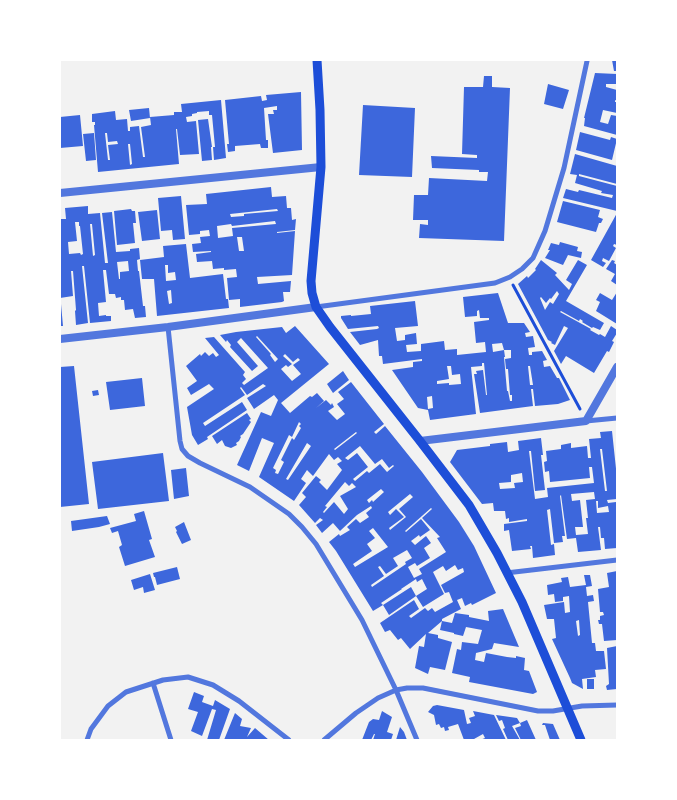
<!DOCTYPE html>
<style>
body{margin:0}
#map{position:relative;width:677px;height:800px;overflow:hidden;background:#f2f2f2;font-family:"Varela Round",sans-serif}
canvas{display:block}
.frame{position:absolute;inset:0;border:61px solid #fff;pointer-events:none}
</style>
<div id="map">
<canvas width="677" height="800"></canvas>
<div class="frame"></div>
</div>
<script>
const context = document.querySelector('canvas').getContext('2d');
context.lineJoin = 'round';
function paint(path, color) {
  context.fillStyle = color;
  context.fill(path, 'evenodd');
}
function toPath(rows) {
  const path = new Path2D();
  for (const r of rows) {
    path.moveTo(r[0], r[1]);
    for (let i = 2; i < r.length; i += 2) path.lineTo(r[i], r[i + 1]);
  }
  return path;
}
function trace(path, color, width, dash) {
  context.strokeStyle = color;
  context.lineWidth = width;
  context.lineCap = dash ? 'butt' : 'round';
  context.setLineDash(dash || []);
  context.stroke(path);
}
const building = toPath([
 [612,60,617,60,617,71,614,71],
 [595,73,617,74,617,84,606,84,606,87,617,90,617,101,615,100,615,102,617,102,617,113,603,110,600,122,608,124,611,115,617,116,617,135,584,126,585,118,584,118],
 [484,76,492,76,492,87,510,88,504,241,419,238,420,224,428,225,428,220,413,220,414,195,428,195,429,178,487,181,488,172,479,172,479,170,432,168,431,156,477,158,477,155,462,154,464,87,483,87],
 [548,84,569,90,563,109,544,104],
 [301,92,302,150,273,153,268,114,274,114,273,110,277,110,277,106,264,108,266,140,268,140,268,148,261,148,260,144,235,146,235,151,228,152,227,144,229,144,225,100,261,96,262,101,267,100,266,95],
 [221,100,226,158,214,160,213,147,215,147,212,115,209,115,209,111,197,112,197,113,192,114,192,116,186,117,187,122,196,121,199,154,180,155,177,129,176,129,179,164,98,172,94,125,95,125,95,122,92,122,92,114,115,111,116,120,127,119,128,131,130,131,130,127,139,126,143,157,145,157,141,127,151,125,150,117,174,115,174,112,182,112,181,104],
 [105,133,107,133,108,142,117,141,118,144,108,145,110,160,108,160],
 [128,144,130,144,132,164,130,165],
 [363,105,415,108,412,177,359,175],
 [149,108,150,118,131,121,129,110],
 [80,115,83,146,60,148,60,117],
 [208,119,212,147,211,147,212,160,202,161,198,120],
 [580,132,610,140,611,137,617,139,612,160,576,150],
 [94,133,96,160,86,161,83,134],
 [575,154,617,166,617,184,579,174,579,176,617,186,617,211,563,198,566,189,578,192,579,190,612,198,613,195,601,193,602,191,575,183,577,175,570,174],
 [271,187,272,197,286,196,287,208,291,208,292,220,296,219,295,230,277,232,277,233,295,231,292,275,257,277,258,284,291,281,290,292,283,292,284,301,282,302,240,307,240,299,229,300,227,278,237,277,236,269,224,270,224,268,213,269,212,261,197,262,196,254,211,252,211,251,193,252,192,244,201,243,200,237,210,236,209,230,200,231,200,234,189,235,186,205,207,204,206,194],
 [277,209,278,211,244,214,244,216,231,217,230,214],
 [275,221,276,224,232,228,233,236,218,238,217,226,231,224,232,226],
 [237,237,242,237,244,251,239,251],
 [181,196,185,239,173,240,172,230,161,231,158,198],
 [563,201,600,210,598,217,603,219,601,223,599,223,596,232,557,222],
 [88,206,88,214,100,213,105,263,108,263,102,213,112,212,116,252,130,251,130,249,139,248,140,259,137,260,138,271,139,271,143,306,145,306,146,317,135,318,133,309,125,310,124,300,121,300,121,297,116,298,115,294,109,294,106,270,103,270,106,302,98,303,99,316,106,315,106,316,111,316,111,321,90,323,84,266,82,266,88,323,76,325,75,311,76,310,73,271,71,271,73,296,60,298,60,219,66,219,65,208],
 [75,222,79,222,79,226,80,226,83,254,81,255,80,253,69,254,68,242,77,241],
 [90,224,92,224,95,255,93,256],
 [128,261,129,271,120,272,120,279,119,279,117,262],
 [131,209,132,211,135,211,136,223,133,223,135,243,117,245,114,211],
 [157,210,160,239,142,241,138,212],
 [617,213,617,245,614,244,613,246,616,248,609,261,603,258,602,261,606,263,603,267,591,260],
 [560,242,578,247,577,251,582,252,581,258,568,255,563,265,545,258,550,250,548,250,551,243,559,245],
 [186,244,190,278,223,274,226,299,228,299,229,308,157,316,154,279,142,279,140,260,164,257,163,246],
 [165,265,168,265,168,273,175,272,176,280,166,281],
 [171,290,172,303,169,304,167,291],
 [541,260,557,273,555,275,569,290,572,284,566,280,578,260,587,265,566,301,604,323,600,330,593,327,592,328,582,322,583,321,580,319,579,321,561,311,560,312,591,329,590,330,599,335,600,334,605,337,611,326,617,330,617,333,612,341,614,342,609,352,607,351,594,373,566,356,561,364,554,351,568,328,564,326,555,345,551,343,552,342,548,340,518,284,527,276,528,278,536,270,535,269],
 [557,291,559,294,553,304,550,302,545,310,540,298,541,297,546,303,550,298,551,299],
 [612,260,615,261,614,263,617,265,617,285,611,281,615,274,606,269],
 [617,292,617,324,596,311,600,302,596,300,600,293,612,300],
 [498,293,508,323,524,323,530,332,525,333,526,337,533,336,535,347,528,348,529,355,532,355,532,352,542,351,547,360,543,361,544,367,550,366,557,378,559,378,570,400,558,404,535,406,533,389,531,389,533,406,480,413,474,374,477,374,476,371,483,370,486,395,487,395,484,363,482,363,482,366,471,367,476,414,430,420,428,410,418,408,392,370,413,367,413,362,422,361,422,359,383,364,382,356,379,356,378,340,360,345,350,332,377,329,379,328,378,326,348,329,341,318,341,316,351,315,351,316,371,314,370,306,415,301,418,326,395,328,397,341,405,340,405,335,416,333,417,344,406,345,407,352,421,351,421,344,444,341,445,350,457,349,457,355,486,352,485,342,476,343,474,322,489,320,489,318,480,318,479,310,477,311,477,316,465,317,463,297],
 [502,343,504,350,493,352,492,344],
 [504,350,511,350,511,358,505,359,506,369,508,369,510,395,512,395,512,401,510,401,508,391,507,391,504,357,505,357],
 [447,366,451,366,452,375,460,374,461,384,449,385,449,383,437,384,437,381,449,379],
 [528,366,530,366,533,385,530,385],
 [432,396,433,408,428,409,427,397],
 [60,304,61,304,63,326,60,326],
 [295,326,329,364,281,403,290,413,310,396,312,397,317,393,324,401,316,408,326,400,331,405,332,403,334,407,328,411,337,420,345,414,337,404,344,399,338,392,351,382,384,424,374,432,376,434,385,426,422,472,459,522,474,546,496,593,472,605,471,603,465,606,462,598,457,600,461,609,442,619,442,621,428,633,438,635,438,638,452,642,445,670,430,667,428,674,415,668,419,646,424,647,426,634,410,649,401,638,398,640,390,630,385,632,380,623,414,600,419,609,409,616,411,618,425,608,428,611,432,608,435,612,453,602,449,592,445,593,441,585,464,572,463,568,458,570,455,565,446,571,443,566,433,572,444,594,423,607,416,596,427,589,422,579,417,582,416,579,401,589,402,589,381,603,383,605,373,611,336,551,329,542,339,534,340,536,350,530,347,527,356,519,360,523,369,517,366,513,372,508,371,506,357,515,340,531,333,523,322,533,316,525,323,520,320,518,315,523,299,505,306,497,302,493,316,476,321,480,319,482,327,490,342,470,337,464,342,461,338,457,334,460,329,454,313,476,307,470,301,479,306,483,294,501,259,477,274,443,262,438,249,471,237,465,261,412,271,416,278,400,274,395,254,409,247,398,266,386,263,384,247,395,241,387,240,388,245,395,203,423,205,426,242,402,247,410,207,437,208,439,198,445,192,435,187,407,214,389,209,384,191,395,187,388,197,381,186,366,200,354,201,356,205,352,209,356,213,353,216,357,219,355,205,338,214,337,245,372,243,375,246,379,242,383,244,385,268,368,241,338,237,342,258,366,252,371,230,347,231,345,227,340,226,342,220,335,236,332,282,327,286,333],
 [257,336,278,359,275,362,270,355,271,354,256,337],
 [285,354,293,362,298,358,300,360,293,365,301,374,292,381,281,369,286,365,288,367,292,364,283,356],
 [299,422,301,424,299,426,301,428,294,440,292,438,281,460,284,462,278,474,275,473,276,470,273,468,289,435,292,437],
 [356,432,357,433,335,450,334,449],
 [307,443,311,446,288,480,286,479],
 [360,446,375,464,382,459,389,468,393,465,394,466,387,472,380,464,369,473,367,471,355,481,353,479,368,467,357,453,348,460,345,458],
 [345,482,349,486,352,483,356,487,340,496,348,509,344,514,334,502,324,513,323,512,327,507,325,506],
 [381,489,384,492,373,502,372,500,369,503,367,500],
 [410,494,413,497,399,509,406,517,390,530,389,528,404,517,396,509,390,515,388,512],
 [431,508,432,509,422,518,440,537,437,538,446,552,419,569,422,574,414,578,408,567,415,563,417,566,430,558,424,548,431,543,426,536,415,545,411,541,419,535,420,537,430,530,421,519,406,532,405,531],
 [373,528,388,547,355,567,353,564,372,551,367,544,375,538,369,531],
 [407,550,412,558,405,562,406,564,372,587,371,585,384,576,378,567,380,566,386,574,398,566,393,558],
 [74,366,89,504,60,507,60,367],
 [343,371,349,380,333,393,327,384],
 [142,378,145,406,110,410,106,382],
 [98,390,99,395,93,396,92,391],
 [247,413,251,419,249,420,251,422,243,434,240,436,241,437,239,441,236,443,237,445,231,448,225,446,222,440,217,444,212,436],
 [612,431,617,478,617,499,607,500,608,503,616,502,617,507,617,548,605,549,604,538,601,538,600,527,598,527,601,550,578,552,576,538,567,539,561,495,560,496,565,536,562,536,563,542,554,543,550,509,547,510,551,545,554,544,555,555,533,558,532,546,530,546,531,549,512,551,509,530,504,531,504,524,527,521,527,519,509,522,509,518,506,519,505,511,494,511,493,503,482,504,450,462,457,450,490,446,490,444,507,442,508,452,519,450,518,441,541,438,543,455,541,455,545,490,535,491,531,451,529,451,535,499,548,497,547,488,594,483,592,467,589,467,590,478,550,482,549,471,545,472,544,462,547,461,546,451,561,449,561,445,571,443,571,448,587,446,588,458,591,458,589,439,601,438,600,432],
 [600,449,602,449,607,491,605,491],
 [522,473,523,482,514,483,515,488,500,489,499,483,511,482,511,475],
 [594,492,595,499,586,500,588,518,586,518,588,534,576,535,575,527,583,527,580,500,572,501,571,494],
 [596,501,598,501,598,508,608,506,609,512,597,513],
 [163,453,169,501,98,509,92,462],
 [186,468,189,496,174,499,171,470],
 [144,511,152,539,149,540,155,557,125,566,119,547,122,545,118,531,112,533,110,528,136,521,134,514],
 [107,516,110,524,99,527,72,531,71,521],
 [184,522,191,540,182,544,176,532,177,531,175,527],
 [177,567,180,579,157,585,155,577,154,577,153,573],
 [617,571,617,640,604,641,602,624,599,624,598,620,600,620,600,616,604,615,603,612,600,612,598,589,609,587,607,573],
 [150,574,155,590,144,593,143,587,134,590,131,580],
 [584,575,590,575,592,586,586,587,587,596,593,595,594,601,588,602,592,643,595,643,596,651,604,651,606,669,595,670,596,677,582,679,583,689,572,683,570,678,552,639,556,638,554,619,547,619,544,605,564,602,565,613,570,612,569,596,563,597,563,601,555,602,554,594,548,595,547,585,562,582,561,578,568,577,570,587,586,585],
 [579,620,580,635,578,636,576,621],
 [411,587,416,596,389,615,383,605],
 [503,609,519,647,494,643,492,649,476,653,475,660,484,662,486,653,507,657,516,658,516,656,525,658,524,670,529,671,537,692,533,694,469,682,470,677,452,673,457,649,461,650,462,642,478,644,482,630,466,627,463,636,454,634,454,633,440,630,442,621,452,623,455,613,469,615,469,617,489,621,488,611],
 [617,646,617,689,607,690,606,686,609,684,607,648],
 [587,679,594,679,594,689,587,689],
 [194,692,204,696,202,702,213,706,215,700,230,709,219,740,207,740,216,710,212,709,202,736,191,731,198,712,188,709],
 [437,705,464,710,467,724,471,723,469,718,475,716,473,711,494,715,506,740,480,740,485,738,483,734,474,739,474,740,464,740,458,724,448,727,449,730,445,731,444,727,441,728,439,724,436,725,434,715,428,712,433,706],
 [382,711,392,717,387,732,393,734,391,740,373,740,375,734,374,734,371,740,362,740,369,722,373,719,379,720],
 [235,713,242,719,240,726,251,728,247,737,255,728,269,740,224,740],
 [496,715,517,718,520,723,527,720,536,740,521,740,515,728,521,726,520,723,512,726,520,740,508,740,503,729,505,728,502,720,499,721],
 [543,723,553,724,560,740,555,739,550,740,545,725,542,725],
 [400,727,404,732,407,740,396,740]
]);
const path = toPath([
 [513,285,580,409]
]);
const minor = toPath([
 [316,307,495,283,510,277,522,269,533,258,545,231,564,168,587,61],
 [168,327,180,441,182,449,188,456,200,463,250,487,289,514,302,527,316,544,362,620,396,690,417,740],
 [586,421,617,418],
 [506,573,617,560],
 [153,683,171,740],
 [87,740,91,729,108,706,126,692,163,680,188,677,213,685,239,701,289,740],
 [324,740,356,713,378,698,396,690,407,688,423,688,538,711,553,711,582,706,617,705]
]);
const tertiary = toPath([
 [60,193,321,167],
 [60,339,168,327,316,307],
 [420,441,586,421,617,367]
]);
const secondary = toPath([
 [317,60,320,110,321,167,311,281,312,293,316,307,330,327,420,441,469,505,497,553,522,602,581,740]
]);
paint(building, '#3d67dc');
trace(path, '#1d4ed8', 3);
trace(minor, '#5277de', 5);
trace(tertiary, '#5277de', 8);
trace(secondary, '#1d4ed8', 9);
</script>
